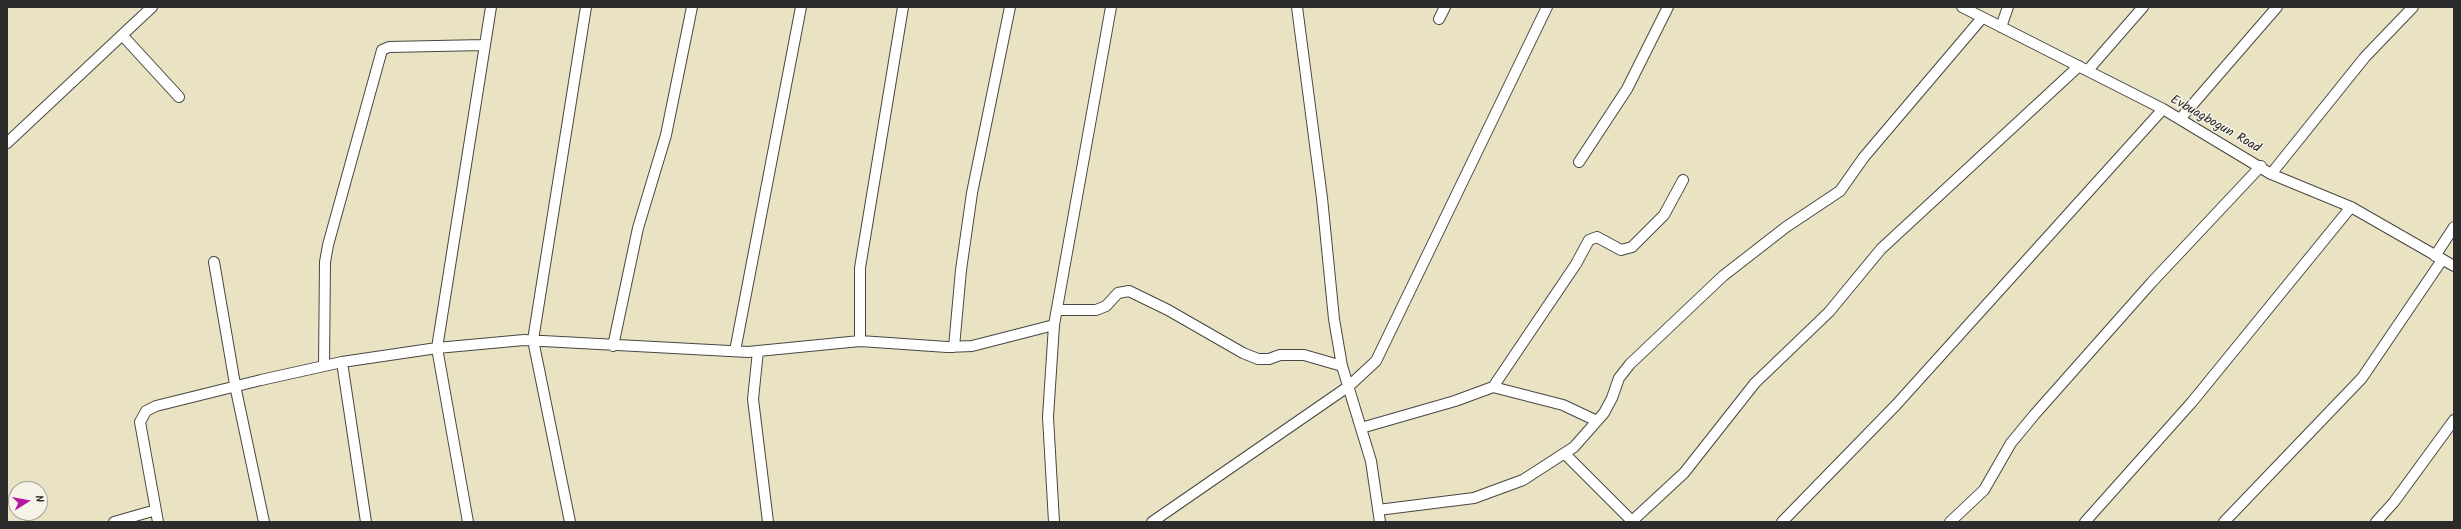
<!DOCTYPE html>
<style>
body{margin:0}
#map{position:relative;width:2461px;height:529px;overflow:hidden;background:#e9e3c3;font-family:Kalam,sans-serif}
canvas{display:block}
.frame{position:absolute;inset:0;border:8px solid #2b2b2b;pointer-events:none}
.north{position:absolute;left:8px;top:481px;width:40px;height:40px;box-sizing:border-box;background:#f7f3e8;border:1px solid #a5a39c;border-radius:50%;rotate:79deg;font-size:11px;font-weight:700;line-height:16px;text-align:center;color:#2b2b2b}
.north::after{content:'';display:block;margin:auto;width:14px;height:18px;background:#b5179e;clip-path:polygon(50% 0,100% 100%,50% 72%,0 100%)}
</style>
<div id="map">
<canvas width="2461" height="529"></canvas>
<div class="frame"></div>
<div class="north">N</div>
</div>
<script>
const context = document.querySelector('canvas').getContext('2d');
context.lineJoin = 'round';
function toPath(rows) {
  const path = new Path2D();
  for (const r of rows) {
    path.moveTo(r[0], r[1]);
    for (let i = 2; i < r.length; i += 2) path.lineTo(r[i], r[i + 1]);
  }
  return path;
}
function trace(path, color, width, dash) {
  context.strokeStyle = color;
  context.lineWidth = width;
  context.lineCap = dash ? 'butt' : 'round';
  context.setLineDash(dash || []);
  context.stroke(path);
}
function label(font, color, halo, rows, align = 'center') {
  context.font = font + ' Kalam,sans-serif';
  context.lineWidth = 3;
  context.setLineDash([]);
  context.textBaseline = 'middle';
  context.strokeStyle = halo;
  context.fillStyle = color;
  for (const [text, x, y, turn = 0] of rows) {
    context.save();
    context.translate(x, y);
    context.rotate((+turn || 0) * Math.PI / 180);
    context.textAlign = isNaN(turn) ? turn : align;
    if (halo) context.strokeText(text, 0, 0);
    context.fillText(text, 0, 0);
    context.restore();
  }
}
const minor = toPath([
 [491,7,437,348,524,340,748,352,860,341,947,347,972,346,1054,325],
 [1297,7,1322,198,1334,319,1342,366,1371,461,1380,522],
 [1962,7,2163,109,2271,174,2351,207,2454,266],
 [1439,19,1445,7],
 [2001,27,2008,7],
 [123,36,179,97],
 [2088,70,2143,7],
 [2180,119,2277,7],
 [7,143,152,7],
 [1579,162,1627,89,1668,7],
 [2271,174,2365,57,2413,7],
 [2435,256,2454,227],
 [214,262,236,390,264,522],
 [1057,310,1096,310,1106,306,1118,293,1129,291,1168,310,1243,353,1258,359,1269,359,1280,355,1304,355,1342,366],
 [860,341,860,268,903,7],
 [613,346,638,228,666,135,692,7],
 [954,347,961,270,972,193,1010,7],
 [735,351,801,7],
 [758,351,753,399,768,522],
 [342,362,366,522],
 [324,366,325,262,328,245,382,50,389,47,484,45],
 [1493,387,1563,405,1597,421],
 [1361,428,1455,401,1493,387,1576,264,1589,240,1597,237,1621,250,1632,247,1664,215,1683,180],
 [1565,454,1632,521],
 [1378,510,1474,498,1523,480,1574,447,1604,413,1612,398,1619,378,1630,364,1723,276,1786,227,1840,191,1864,157,1982,18],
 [114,522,156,510],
 [158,522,140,422,146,411,156,406,261,380,342,362,437,348,468,522],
 [570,522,533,340,586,7],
 [1054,522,1048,417,1054,325,1111,7],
 [1152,522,1349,386,1376,361,1547,7],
 [1631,522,1684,473,1755,383,1829,312,1881,249,2079,66],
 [1782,522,1896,405,2163,109],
 [1950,522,1984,490,2011,443,2035,414,2152,282,2261,166],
 [2085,522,2192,402,2351,207],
 [2224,522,2362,378,2442,260],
 [2376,522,2394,502,2454,420]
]);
const streetNames = [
 ["Evbuagbogun Road",2215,125,30]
];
trace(minor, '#484742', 12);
trace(minor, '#fff', 10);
label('13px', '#2b2b2b', '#f7f3e8', streetNames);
</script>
